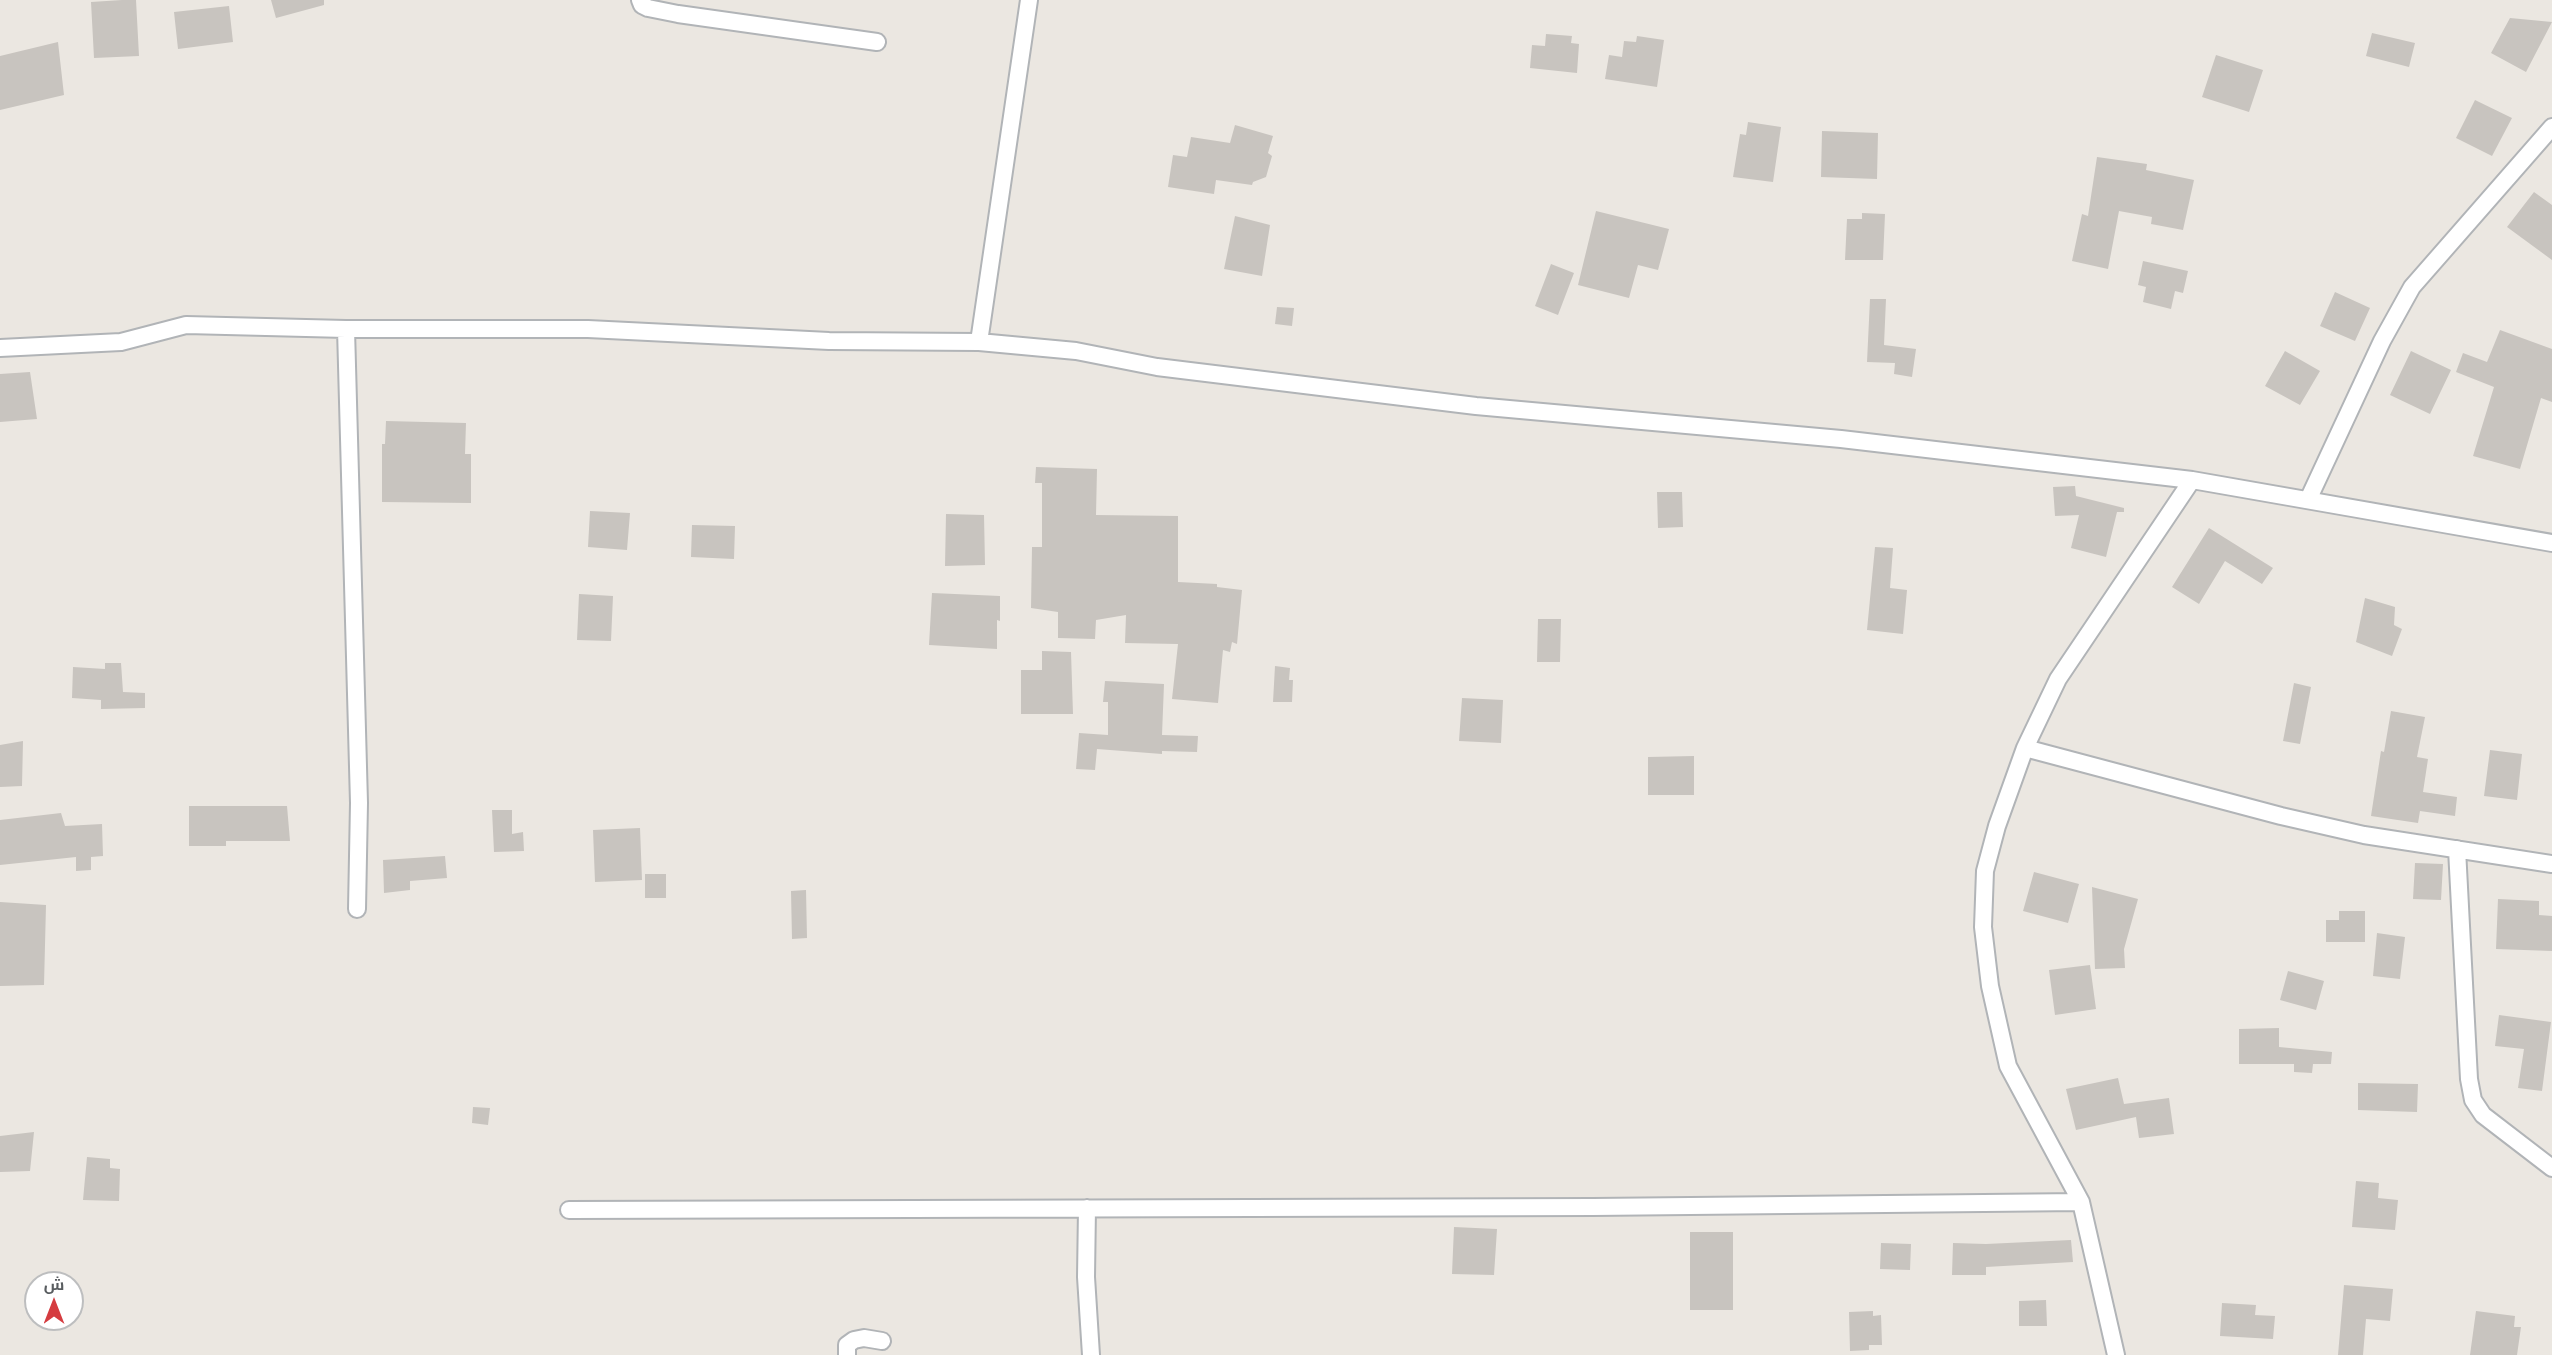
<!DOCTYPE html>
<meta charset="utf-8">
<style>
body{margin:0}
#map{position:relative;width:2552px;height:1355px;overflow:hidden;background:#ebe7e1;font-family:"Public Sans",Cairo,sans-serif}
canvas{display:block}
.north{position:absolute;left:24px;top:1271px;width:60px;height:60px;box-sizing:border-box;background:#fff;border:2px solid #bdbebf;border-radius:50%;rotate:0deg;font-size:16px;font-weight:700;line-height:24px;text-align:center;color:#595d60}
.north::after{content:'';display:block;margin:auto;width:21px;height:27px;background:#d53c40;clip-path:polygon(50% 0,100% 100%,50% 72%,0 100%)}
</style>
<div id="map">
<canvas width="2552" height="1355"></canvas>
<div class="north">ش</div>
</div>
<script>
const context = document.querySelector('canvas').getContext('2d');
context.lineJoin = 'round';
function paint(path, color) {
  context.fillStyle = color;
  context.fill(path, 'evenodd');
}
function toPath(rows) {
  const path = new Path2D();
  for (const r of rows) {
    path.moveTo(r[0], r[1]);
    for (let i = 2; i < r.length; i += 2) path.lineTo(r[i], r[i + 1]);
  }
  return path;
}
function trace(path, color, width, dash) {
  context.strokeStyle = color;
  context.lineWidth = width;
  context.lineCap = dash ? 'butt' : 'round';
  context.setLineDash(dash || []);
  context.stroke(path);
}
const building = toPath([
 [122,0,136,0,139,56,94,58,91,2],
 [271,0,324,0,324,5,276,18],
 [229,6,233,42,178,49,174,12],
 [2510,18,2552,22,2526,72,2491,53],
 [2372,33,2415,43,2409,67,2366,56],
 [1546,34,1572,36,1571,43,1579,44,1577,73,1530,68,1532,45,1545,46],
 [1637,36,1664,40,1657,87,1605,79,1609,55,1622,57,1624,41,1636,42],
 [58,42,64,95,0,110,0,56],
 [2216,55,2263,70,2249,112,2202,97],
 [2475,100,2512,118,2492,156,2456,138],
 [1748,122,1781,127,1773,182,1733,177,1740,134,1746,135],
 [1235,125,1273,136,1268,153,1272,156,1266,177,1253,182,1252,185,1216,180,1214,194,1168,187,1173,155,1187,157,1191,137,1230,143],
 [1822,131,1878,133,1877,179,1821,177],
 [2097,157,2147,164,2146,170,2194,180,2183,230,2151,224,2152,217,2119,211,2108,269,2072,261,2082,214,2088,216],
 [2534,192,2552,205,2552,260,2507,227],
 [1596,211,1669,229,1658,270,1638,265,1629,298,1578,285],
 [1862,213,1885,214,1883,260,1845,260,1847,219,1862,219],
 [1235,216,1270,225,1262,276,1224,269],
 [2143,261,2188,271,2183,293,2175,291,2171,309,2143,302,2146,287,2138,285],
 [1551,264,1574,273,1558,315,1535,306],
 [2335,292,2370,308,2355,341,2320,326],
 [1870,299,1886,299,1884,345,1916,349,1912,377,1894,374,1895,363,1867,362],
 [1277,307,1294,308,1292,326,1275,324],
 [2500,330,2552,349,2552,402,2541,398,2520,469,2473,456,2494,387,2456,372,2463,353,2487,362],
 [2285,351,2320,371,2300,405,2265,386],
 [2411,351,2451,370,2430,414,2390,395],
 [30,372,37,419,0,422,0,374],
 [386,421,466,423,465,454,471,454,471,503,382,502,382,444,385,444],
 [1036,467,1097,469,1096,515,1178,516,1178,582,1217,584,1217,587,1242,590,1237,644,1232,642,1230,652,1223,650,1218,703,1172,699,1178,644,1125,643,1126,615,1096,620,1095,639,1058,638,1058,612,1031,608,1032,547,1042,547,1042,483,1035,483],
 [2075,486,2076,496,2124,508,2124,512,2117,512,2106,557,2071,548,2079,515,2055,516,2053,487],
 [1657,492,1682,492,1683,527,1658,528],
 [590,511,630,513,627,550,588,547],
 [946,514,984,515,985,565,945,566],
 [692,525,735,526,734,559,691,557],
 [2209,528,2273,568,2262,584,2225,561,2199,604,2172,587],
 [1875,547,1893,548,1890,588,1907,590,1903,634,1867,630],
 [932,593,1000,596,1000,621,997,620,997,649,929,645],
 [579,594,613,596,611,641,577,640],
 [2365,598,2395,607,2394,625,2402,629,2392,656,2356,642],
 [1538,619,1561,619,1560,662,1537,662],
 [1042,651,1071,652,1073,714,1021,714,1021,670,1042,670],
 [105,663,121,663,123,692,145,693,145,708,101,709,101,700,72,698,73,667,105,669],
 [1275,666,1290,668,1289,680,1293,680,1292,702,1273,702],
 [1105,681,1164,684,1162,735,1198,736,1197,752,1162,751,1162,754,1097,749,1095,770,1076,769,1079,733,1108,735,1108,702,1103,702],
 [2294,683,2311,687,2300,744,2283,741],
 [1462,698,1503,700,1501,743,1459,741],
 [2391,711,2425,717,2417,757,2428,759,2423,792,2457,797,2455,816,2420,811,2418,823,2371,816,2381,751,2384,752],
 [23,741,22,786,0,787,0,745],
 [2490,750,2522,754,2517,800,2484,796],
 [1694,756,1694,795,1648,795,1648,757],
 [189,806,287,806,290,841,226,841,226,846,189,846],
 [492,810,512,810,512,834,523,832,524,851,494,852],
 [61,813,65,826,102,824,103,856,91,857,91,870,76,871,76,857,0,865,0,820],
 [640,828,642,880,595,882,593,830],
 [445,856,447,878,410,881,410,890,384,893,383,860],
 [2415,863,2443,864,2441,900,2413,899],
 [2034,872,2079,884,2068,923,2023,911],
 [645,874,666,874,666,898,645,898],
 [2092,887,2138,899,2124,949,2125,968,2095,969],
 [806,890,807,938,792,939,791,891],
 [2498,899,2539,901,2539,915,2552,916,2552,951,2496,949],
 [0,902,46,905,44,985,0,986],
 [2339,911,2365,911,2365,942,2326,942,2326,920,2339,920],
 [2377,933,2405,937,2400,979,2373,976],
 [2090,965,2096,1009,2055,1015,2049,970],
 [2288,971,2324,981,2316,1010,2280,1000],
 [2499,1015,2551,1022,2542,1091,2518,1088,2524,1049,2495,1046],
 [2279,1028,2279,1047,2332,1052,2331,1064,2313,1064,2312,1073,2294,1072,2294,1064,2239,1064,2239,1029],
 [2118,1078,2124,1104,2169,1098,2174,1134,2139,1138,2136,1117,2076,1130,2066,1089],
 [2358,1083,2418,1084,2417,1112,2358,1110],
 [473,1107,490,1108,488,1125,472,1123],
 [34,1132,30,1171,0,1172,0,1136],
 [87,1157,110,1159,110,1168,120,1169,119,1201,83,1200],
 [2356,1181,2379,1183,2378,1198,2398,1200,2395,1230,2352,1227],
 [1454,1227,1497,1229,1494,1275,1452,1274],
 [1690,1232,1733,1232,1733,1310,1690,1310],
 [2071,1240,2073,1262,1986,1267,1986,1275,1952,1275,1953,1243,1986,1244],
 [1881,1243,1911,1244,1910,1270,1880,1269],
 [2344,1285,2393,1289,2390,1321,2366,1319,2363,1355,2338,1355],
 [2046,1300,2047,1326,2019,1326,2019,1301],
 [2222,1303,2256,1305,2255,1315,2275,1316,2273,1339,2220,1336],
 [1873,1311,1873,1316,1881,1315,1882,1345,1869,1345,1869,1350,1850,1351,1849,1312],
 [2476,1311,2515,1316,2514,1327,2521,1327,2517,1355,2470,1355]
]);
const minor = toPath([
 [640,0,642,5,648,8,678,14,877,42],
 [346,329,359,803,357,909],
 [979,342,1029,0],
 [0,348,121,342,186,325,346,329,588,329,829,341,979,342,1076,351,1157,367,1476,406,1841,439,2192,480,2552,543],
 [2308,500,2382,341,2412,287,2552,127],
 [2025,748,2281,816,2364,835,2552,864],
 [2457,849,2469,1079,2473,1100,2483,1115,2552,1168],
 [1087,1208,1086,1277,1091,1355],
 [569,1210,1593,1207,2081,1202],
 [847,1355,847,1345,854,1340,864,1338,882,1341],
 [2116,1355,2081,1202,2008,1066,1990,986,1983,927,1985,871,1997,826,2025,748,2058,679,2192,480]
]);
paint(building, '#c8c4bf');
trace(minor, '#b1b4b7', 20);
trace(minor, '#fff', 16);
</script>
